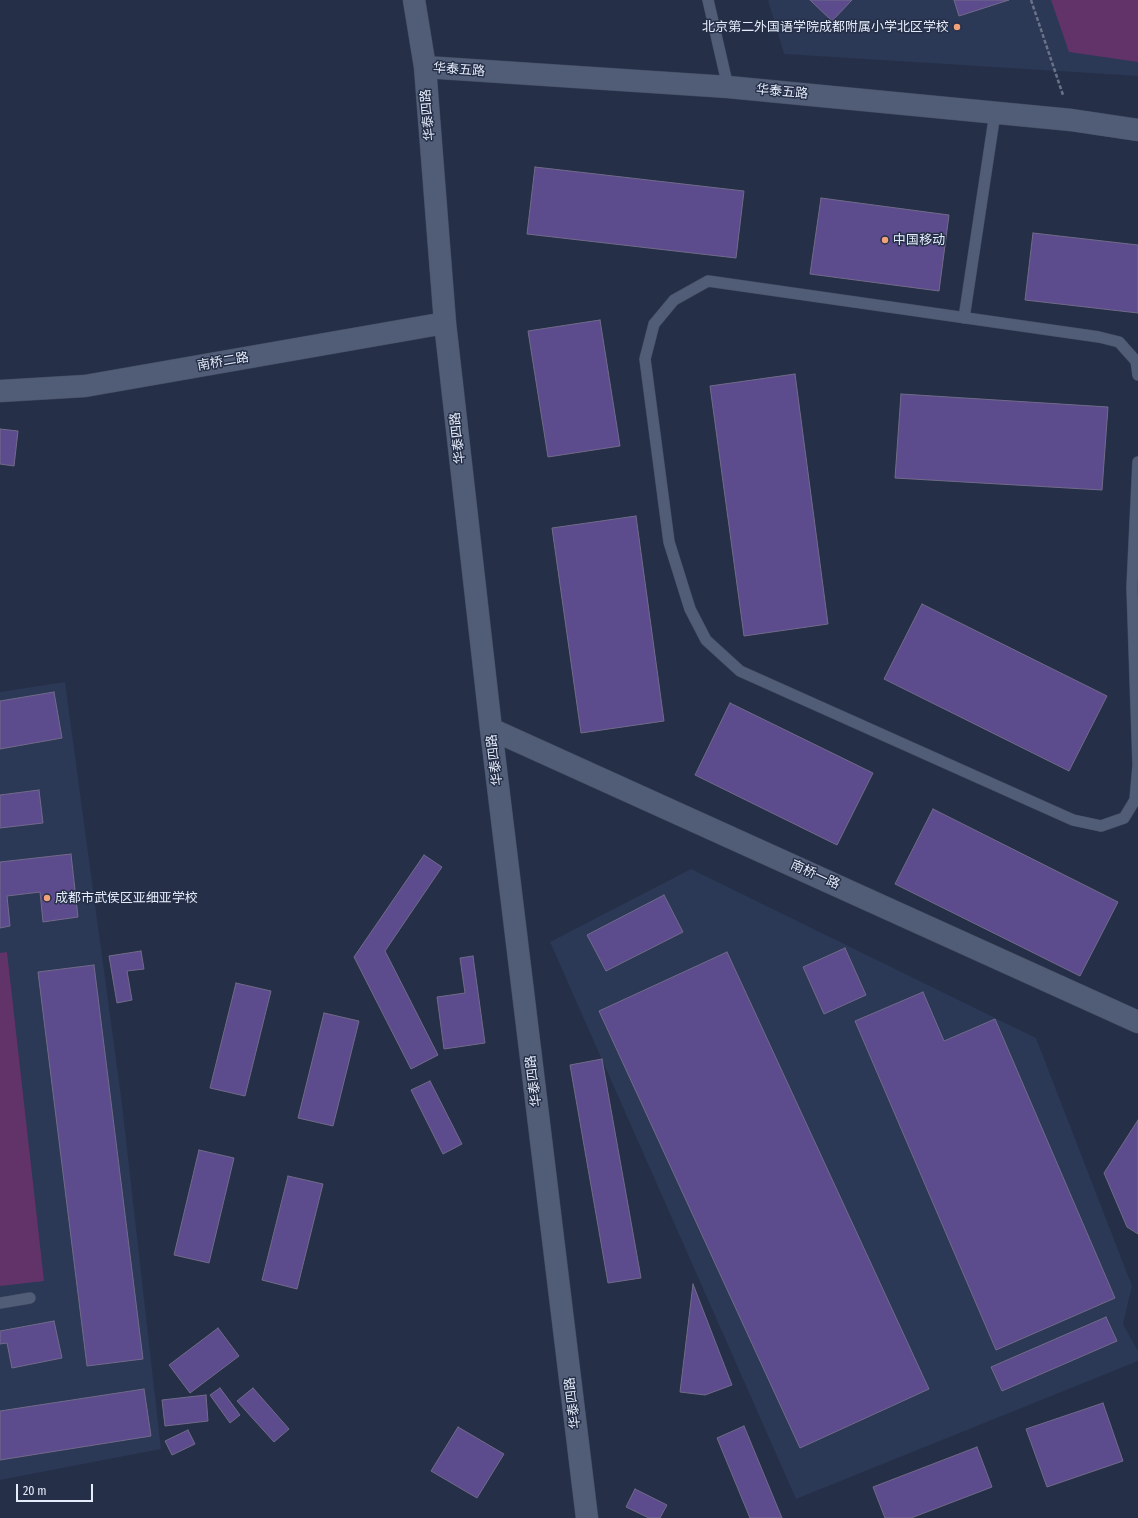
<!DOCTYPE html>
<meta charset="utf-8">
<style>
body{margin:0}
#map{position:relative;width:1138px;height:1518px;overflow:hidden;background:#252f47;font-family:"Fira Sans Condensed",sans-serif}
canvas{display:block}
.scale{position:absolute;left:16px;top:1484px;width:77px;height:18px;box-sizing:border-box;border:2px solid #e4ecfb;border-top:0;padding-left:5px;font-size:12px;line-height:14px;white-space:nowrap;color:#e4ecfb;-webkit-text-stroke:3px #252f47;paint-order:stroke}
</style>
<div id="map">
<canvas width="1138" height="1518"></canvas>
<div class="scale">20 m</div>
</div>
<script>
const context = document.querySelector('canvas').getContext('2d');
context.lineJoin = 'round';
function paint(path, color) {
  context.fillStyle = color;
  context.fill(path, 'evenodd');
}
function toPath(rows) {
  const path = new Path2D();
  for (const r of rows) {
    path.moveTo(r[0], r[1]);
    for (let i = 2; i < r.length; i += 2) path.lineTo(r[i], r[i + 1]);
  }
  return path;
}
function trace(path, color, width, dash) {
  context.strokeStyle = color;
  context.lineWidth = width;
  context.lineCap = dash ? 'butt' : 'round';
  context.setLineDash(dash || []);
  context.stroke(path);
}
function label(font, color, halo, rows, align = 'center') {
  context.font = font + ' "Fira Sans Condensed","Noto Sans SC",sans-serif';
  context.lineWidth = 3;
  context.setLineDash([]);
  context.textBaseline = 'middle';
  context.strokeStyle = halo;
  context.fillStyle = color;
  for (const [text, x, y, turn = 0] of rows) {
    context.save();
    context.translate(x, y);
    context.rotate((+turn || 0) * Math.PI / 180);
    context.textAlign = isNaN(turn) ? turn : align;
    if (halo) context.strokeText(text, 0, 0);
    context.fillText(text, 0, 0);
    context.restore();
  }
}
const built = toPath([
 [768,0,1138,0,1138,76,784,54],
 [65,682,122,1104,161,1449,0,1480,0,692],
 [691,869,1036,1038,1132,1286,1123,1324,1138,1351,1138,1361,796,1499,550,942]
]);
const green = toPath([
 [1051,0,1138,0,1138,62,1069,52],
 [7,952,44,1281,0,1286,0,953]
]);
const building = toPath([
 [810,0,852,0,832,21,810,0],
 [954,0,1009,0,959,16,954,0],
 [535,167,744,191,736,258,527,234,535,167],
 [821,198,949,215,939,291,810,274,821,198],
 [1033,233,1138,245,1138,313,1025,300,1033,233],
 [600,320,620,446,548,457,528,331,600,320],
 [795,374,828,624,744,636,710,386,795,374],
 [901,394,1108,407,1102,490,895,478,901,394],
 [0,429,18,431,14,466,0,464,0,429],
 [636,516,664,721,581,733,552,528,636,516],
 [922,604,1107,696,1069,771,884,679,922,604],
 [54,692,62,738,0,749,0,701,54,692],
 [730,703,873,773,837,845,695,775,730,703],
 [39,790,43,823,0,828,0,795,39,790],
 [933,809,1118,902,1080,976,895,884,933,809],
 [71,854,78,917,43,922,40,892,7,896,10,926,0,928,0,862,71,854],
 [424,855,442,867,385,951,438,1055,411,1069,354,957,424,855],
 [664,895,683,932,606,971,587,935,664,895],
 [845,948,866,995,824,1014,803,967,845,948],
 [141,951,144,969,127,971,132,1000,117,1003,109,956,141,951],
 [727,952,929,1389,800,1448,599,1011,727,952],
 [473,956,485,1043,444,1049,437,997,465,993,460,958,473,956],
 [94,965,143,1359,87,1366,38,972,94,965],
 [236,983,271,991,245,1096,210,1088,236,983],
 [923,992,944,1041,995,1019,1115,1298,996,1350,855,1021,923,992],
 [324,1013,359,1021,333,1126,298,1118,324,1013],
 [602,1059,641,1278,608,1283,570,1065,602,1059],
 [430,1081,462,1144,443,1154,411,1090,430,1081],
 [1138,1120,1138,1234,1127,1227,1104,1173,1138,1120],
 [199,1150,234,1158,209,1263,174,1255,199,1150],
 [288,1176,323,1184,297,1289,262,1280,288,1176],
 [693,1284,732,1385,705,1395,680,1392,693,1284],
 [1106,1317,1117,1341,1002,1391,991,1367,1106,1317],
 [54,1321,62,1358,12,1368,7,1343,0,1344,0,1331,54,1321],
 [218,1328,239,1356,190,1393,169,1365,218,1328],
 [220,1388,240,1415,230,1423,210,1395,220,1388],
 [253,1388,289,1429,274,1442,237,1401,253,1388],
 [144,1389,151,1436,0,1460,0,1411,144,1389],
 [206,1395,208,1421,165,1426,162,1400,206,1395],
 [1103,1403,1123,1461,1047,1487,1026,1429,1103,1403],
 [744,1426,782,1518,750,1518,717,1438,744,1426],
 [458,1427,504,1454,477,1498,431,1471,458,1427],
 [188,1430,195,1444,172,1455,165,1441,188,1430],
 [977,1447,992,1487,911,1518,885,1518,873,1487,977,1447],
 [635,1489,667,1505,660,1518,649,1518,626,1507,635,1489]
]);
const path = toPath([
 [1031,0,1063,95]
]);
const service = toPath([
 [708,0,728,87],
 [964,318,995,113],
 [1138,375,1136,361,1119,342,1099,337,708,281,674,300,654,324,645,359,669,542,690,609,706,640,740,671,1073,820,1101,826,1124,818,1135,800,1138,766],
 [1138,462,1132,587,1138,764],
 [0,1303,30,1298]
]);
const minor = toPath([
 [414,0,425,67,445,323,491,729,587,1518],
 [425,67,728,87,1071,120,1138,130],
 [0,391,85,386,445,323],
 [491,729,1138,1022]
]);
const markers = [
 [957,27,4,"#f0a279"],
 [885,240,4,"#f0a279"],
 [47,898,4,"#f0a279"]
];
const poiNames = [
 ["北京第二外国语学院成都附属小学北区学校",949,27,"right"],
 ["中国移动",893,240],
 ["成都市武侯区亚细亚学校",55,898]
];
const streetNames = [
 ["华泰五路",459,70,4],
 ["华泰五路",782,92,5],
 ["华泰四路",428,115,-95],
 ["南桥二路",223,362,-10],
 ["华泰四路",458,438,-96],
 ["华泰四路",495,760,-97],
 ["南桥一路",815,875,24],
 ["华泰四路",534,1081,-97],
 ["华泰四路",573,1403,-97]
];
paint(built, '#2b3856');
paint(green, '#623369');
paint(building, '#5d4c8d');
trace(building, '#716b89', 1);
trace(service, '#414a5e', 12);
trace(minor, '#414a5e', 23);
trace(path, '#697287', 2.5, [4, 2]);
trace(service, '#515d77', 11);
trace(minor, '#515d77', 22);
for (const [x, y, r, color] of markers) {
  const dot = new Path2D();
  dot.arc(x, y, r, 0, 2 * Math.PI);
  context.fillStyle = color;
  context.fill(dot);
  trace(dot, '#252f47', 1.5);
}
label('13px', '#e4ecfb', '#252f47', poiNames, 'left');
label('13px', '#e4ecfb', '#252f47', streetNames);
</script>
